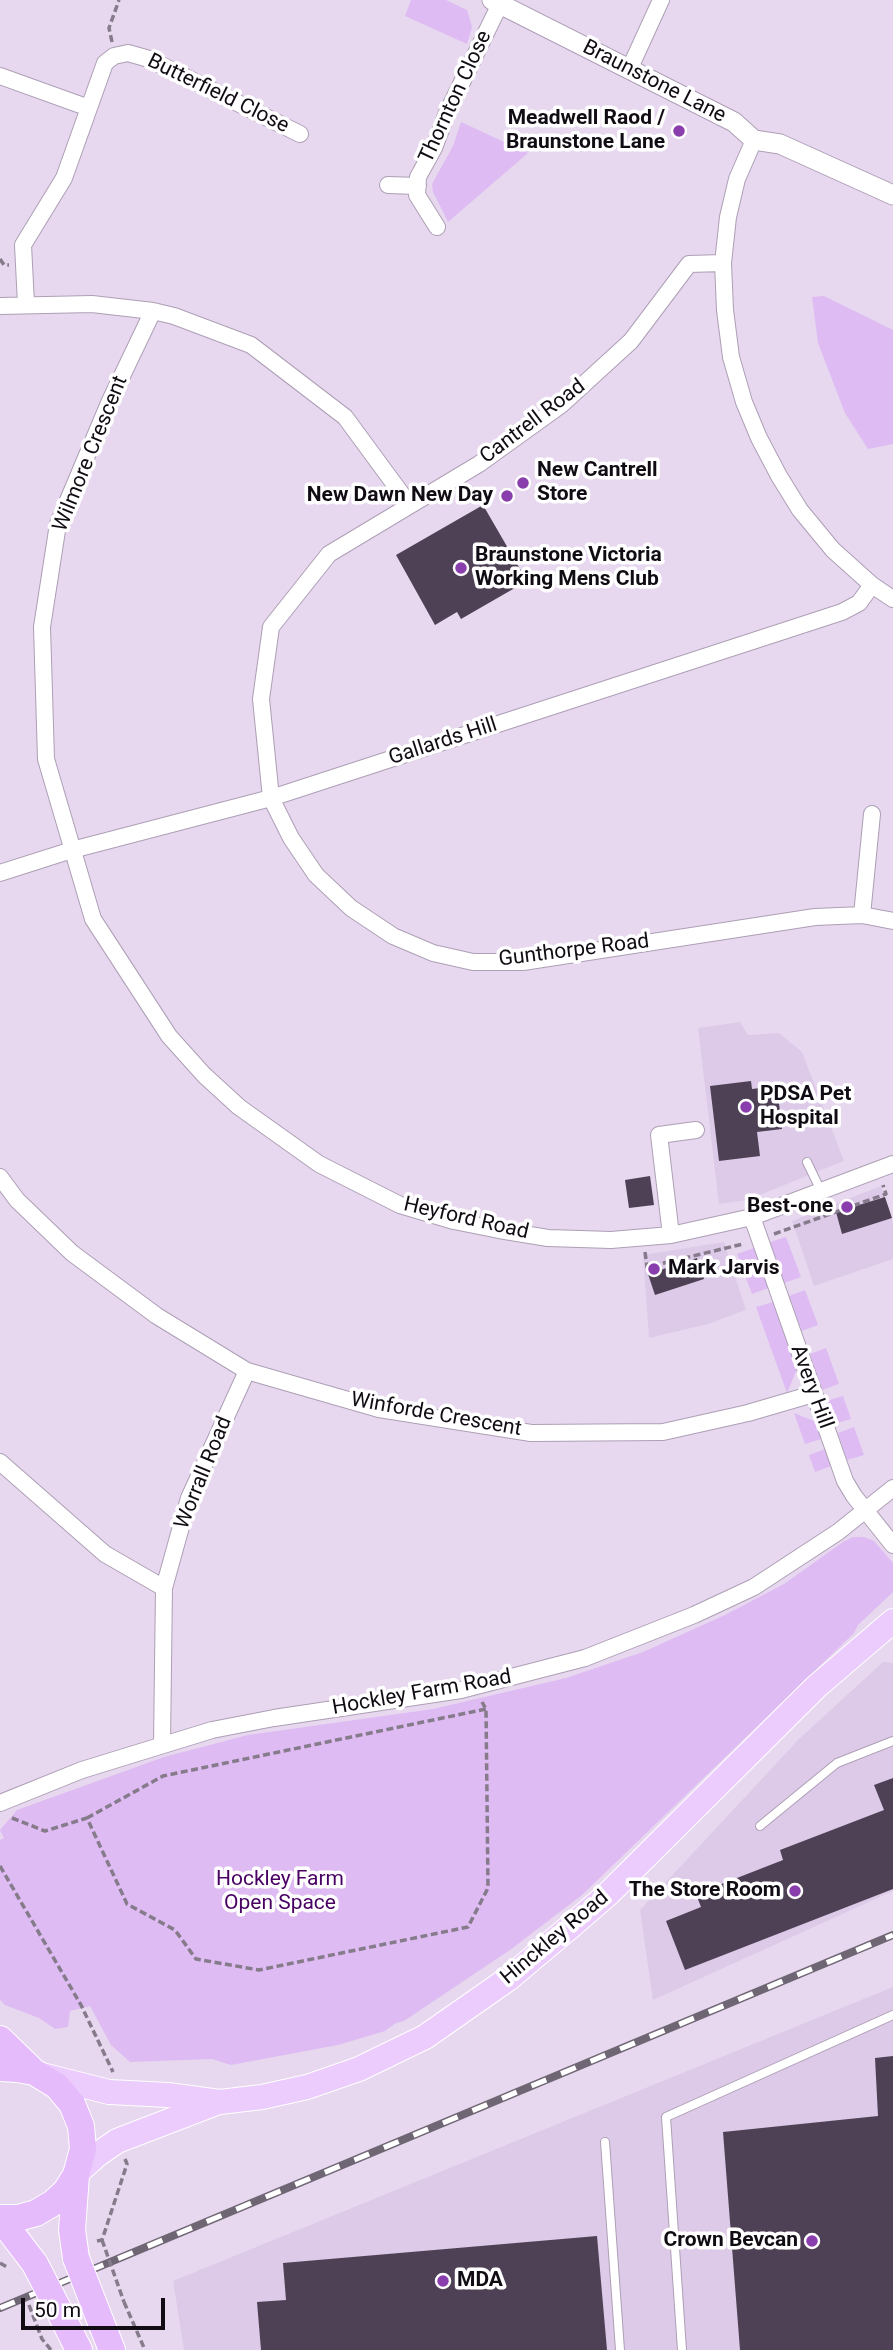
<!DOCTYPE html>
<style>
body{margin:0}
#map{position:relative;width:893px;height:2350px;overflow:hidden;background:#e7d8f0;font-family:Roboto,sans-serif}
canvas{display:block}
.scale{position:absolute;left:21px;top:2298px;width:144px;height:32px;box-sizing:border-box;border:4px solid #110c13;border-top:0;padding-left:9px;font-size:21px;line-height:24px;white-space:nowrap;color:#110c13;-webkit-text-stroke:5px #fff;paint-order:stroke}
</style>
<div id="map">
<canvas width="893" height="2350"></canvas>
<div class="scale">50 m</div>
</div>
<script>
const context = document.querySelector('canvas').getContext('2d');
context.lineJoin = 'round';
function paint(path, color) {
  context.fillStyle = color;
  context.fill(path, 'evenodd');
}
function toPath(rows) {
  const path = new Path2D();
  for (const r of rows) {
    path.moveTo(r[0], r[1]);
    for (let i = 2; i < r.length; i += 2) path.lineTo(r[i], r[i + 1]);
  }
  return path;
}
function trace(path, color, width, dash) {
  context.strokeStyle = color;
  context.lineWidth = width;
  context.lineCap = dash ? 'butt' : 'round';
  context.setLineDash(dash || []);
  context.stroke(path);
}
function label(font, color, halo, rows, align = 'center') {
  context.font = font + ' Roboto,sans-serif';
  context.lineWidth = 7;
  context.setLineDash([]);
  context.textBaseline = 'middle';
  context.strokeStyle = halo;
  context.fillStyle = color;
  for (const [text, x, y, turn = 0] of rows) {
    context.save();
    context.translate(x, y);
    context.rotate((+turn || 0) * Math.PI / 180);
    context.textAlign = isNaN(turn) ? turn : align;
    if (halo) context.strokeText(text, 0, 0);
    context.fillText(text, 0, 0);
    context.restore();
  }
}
const built = toPath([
 [740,1022,748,1035,779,1033,802,1052,844,1161,747,1200,719,1204,698,1028],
 [881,1186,893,1224,893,1259,814,1286,792,1221],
 [724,1242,746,1310,708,1324,649,1338,643,1255],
 [883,1662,893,1663,893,1891,653,2000,640,1910,799,1739],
 [893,1987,893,2350,184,2350,173,2281]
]);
const green = toPath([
 [411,0,446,0,467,10,472,27,467,44,405,16],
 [461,122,528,153,448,222,433,192,432,184,453,146],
 [824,296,893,330,893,444,868,449,845,413,818,343,812,297],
 [786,1237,801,1277,784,1283,770,1242],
 [754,1248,768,1288,752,1294,737,1254],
 [805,1290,818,1325,802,1331,789,1296],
 [773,1302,797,1369,787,1393,756,1307],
 [826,1348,839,1384,822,1390,810,1354],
 [843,1396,851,1419,834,1424,826,1401],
 [794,1413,816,1422,821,1439,805,1444],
 [854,1427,864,1455,847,1460,838,1433],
 [825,1449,831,1466,815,1472,809,1455],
 [853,1537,864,1537,874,1541,893,1563,893,1592,858,1625,854,1633,582,1895,510,1950,404,2021,396,2023,385,2031,338,2045,231,2065,212,2059,130,2062,111,2045,90,2006,70,2011,68,2027,55,2029,39,2018,5,2005,0,2000,0,1840,4,1838,0,1830,17,1810,164,1757,248,1735,433,1709,566,1678,643,1652,725,1615,784,1584,843,1542]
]);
const building = toPath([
 [483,505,527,581,461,619,457,612,435,625,396,555],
 [751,1081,752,1089,777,1086,782,1129,757,1132,760,1156,719,1161,710,1086],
 [650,1176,654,1205,629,1208,625,1180],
 [885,1197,892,1218,842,1234,836,1212],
 [697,1258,704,1279,655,1295,648,1274],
 [893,1778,893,1889,685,1970,666,1921,701,1907,696,1894,783,1860,780,1850,884,1810,874,1785],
 [893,2056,893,2350,740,2350,723,2132,878,2116,875,2058],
 [597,2236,607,2350,261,2350,257,2302,286,2300,283,2263]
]);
const path = toPath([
 [112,42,109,28,119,0],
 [0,259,4,265,9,265],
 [774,1234,886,1194,883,1185],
 [645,1252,647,1267,743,1244],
 [12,1818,45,1831,87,1818,127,1904,175,1930,196,1959,259,1970,468,1927,488,1888,486,1709,482,1702],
 [87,1818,163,1776,486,1709],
 [0,1866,81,2005,113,2072],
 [97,2241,102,2240,127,2164,125,2159],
 [0,2263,7,2267],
 [124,2302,145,2350],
 [37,2326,42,2339,51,2350]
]);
const service = toPath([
 [807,1162,821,1191],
 [760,1826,837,1763,893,1741],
 [605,2142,620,2350],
 [682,2350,666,2117,893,2015]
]);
const minor = toPath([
 [629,70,661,0],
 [0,76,89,108],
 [754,140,737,179,728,217,723,263,725,310,731,357,744,402,759,438,779,476,800,510,833,550,872,585,893,599],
 [388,185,418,186],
 [437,227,417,195,418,177,434,148,447,113,500,4],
 [723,263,689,264,631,341,561,405,479,464,329,554,271,627,261,699,271,798,291,838,316,875,351,908,393,936,433,953,473,962,523,962,815,917,862,915,893,921],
 [26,304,23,245,64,178,105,63,114,56,128,53,149,59,300,134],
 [0,306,92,304,153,311,174,316,251,345,345,417,409,504],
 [153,311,109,403,58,524,42,627,46,759,93,919,169,1036,204,1075,239,1107,319,1164,400,1205,454,1221,499,1230,548,1238,611,1240,671,1235,752,1217,893,1164],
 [0,873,72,850,271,798,842,612,859,603,872,585],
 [862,915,872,814],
 [0,1177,17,1200,72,1253,157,1316,247,1371,379,1409,531,1433,663,1432,748,1413,813,1394],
 [752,1217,845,1481,854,1496,893,1545],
 [671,1235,659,1135,696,1130],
 [0,1462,105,1554,164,1588],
 [162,1744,164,1588,189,1498,247,1371],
 [0,1803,82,1770,212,1730,274,1718,461,1690,585,1658,694,1615,754,1587,838,1532,893,1488]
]);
const tertiary = toPath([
 [492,0,734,122,754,140,780,144,893,195]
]);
const primary = toPath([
 [38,2074,109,2092,168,2095,220,2102,262,2097,307,2087,359,2069,425,2037,508,1979,571,1926,608,1894,816,1687,893,1621],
 [78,2172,97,2155,117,2141,216,2103]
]);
const trunk = toPath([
 [0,2039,34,2072],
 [0,2068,17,2069,34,2072,57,2086,72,2104,81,2126,83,2149,76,2175,66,2191,53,2203,36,2213,18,2218,0,2218],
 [76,2175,72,2230,76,2258],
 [0,2218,35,2264],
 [100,2320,112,2350],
 [69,2330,79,2350]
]);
const rail = toPath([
 [0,2308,893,1935]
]);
const pathBridge = toPath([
 [102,2240,124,2302],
 [29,2305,37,2326]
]);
const trunkBridge = toPath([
 [76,2258,100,2320],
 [35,2264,69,2330]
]);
const markers = [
 [679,131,7,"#8a3dad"],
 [523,483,7,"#8a3dad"],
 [507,496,7,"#8a3dad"],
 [461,568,7,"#8a3dad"],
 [746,1107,7,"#8a3dad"],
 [847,1207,7,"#8a3dad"],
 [654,1269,7,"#8a3dad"],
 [795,1891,7,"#8a3dad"],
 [812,2241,7,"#8a3dad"],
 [443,2281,7,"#8a3dad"]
];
const streetNames = [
 ["Braunstone Lane",654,82,27],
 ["Butterfield Close",218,94,26],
 ["Thornton Close",456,97,-65],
 ["Cantrell Road",533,422,-37],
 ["Wilmore Crescent",91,454,-68],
 ["Gallards Hill",443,742,-18],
 ["Gunthorpe Road",574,951,-7],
 ["Heyford Road",466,1219,13],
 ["Avery Hill",811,1387,70],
 ["Winforde Crescent",436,1415,10],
 ["Worrall Road",204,1473,-68],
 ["Hockley Farm Road",422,1693,-10],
 ["Hinckley Road",555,1938,-40]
];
const poiNames = [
 ["Meadwell Raod /",665,119],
 ["Braunstone Lane",665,143],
 ["New Cantrell",537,471,"left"],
 ["Store",537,495,"left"],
 ["New Dawn New Day",493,496],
 ["Braunstone Victoria",475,556,"left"],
 ["Working Mens Club",475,580,"left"],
 ["PDSA Pet",760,1095,"left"],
 ["Hospital",760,1119,"left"],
 ["Best-one",833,1207],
 ["Mark Jarvis",668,1269,"left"],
 ["The Store Room",781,1891],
 ["Crown Bevcan",798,2241],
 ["MDA",457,2281,"left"]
];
const parkNames = [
 ["Hockley Farm",280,1880],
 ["Open Space",280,1904]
];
paint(built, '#ddcae8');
paint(green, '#debbf2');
paint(building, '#4e4155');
trace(service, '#ad9fb5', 10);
trace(minor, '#ad9fb5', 18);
trace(tertiary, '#ad9fb5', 21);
trace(primary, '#fff', 26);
trace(trunk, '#fff', 28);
trace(path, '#857b8b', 3.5, [7, 3.5]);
trace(service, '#fff', 8);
trace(minor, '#fff', 16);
trace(tertiary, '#fff', 19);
trace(primary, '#ecccfd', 24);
trace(trunk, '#e6bbfc', 26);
trace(rail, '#6f6674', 8);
trace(rail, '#fff', 5, [16]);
trace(trunkBridge, '#fff', 28, []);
trace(pathBridge, '#857b8b', 3.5, [7, 3.5]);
trace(trunkBridge, '#e6bbfc', 26);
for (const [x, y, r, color] of markers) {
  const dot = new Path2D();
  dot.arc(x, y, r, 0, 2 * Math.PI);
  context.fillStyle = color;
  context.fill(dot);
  trace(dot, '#fff', 2.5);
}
label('21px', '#110c13', '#fff', streetNames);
label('bold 21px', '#110c13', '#fff', poiNames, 'right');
label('21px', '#480063', '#fff', parkNames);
</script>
